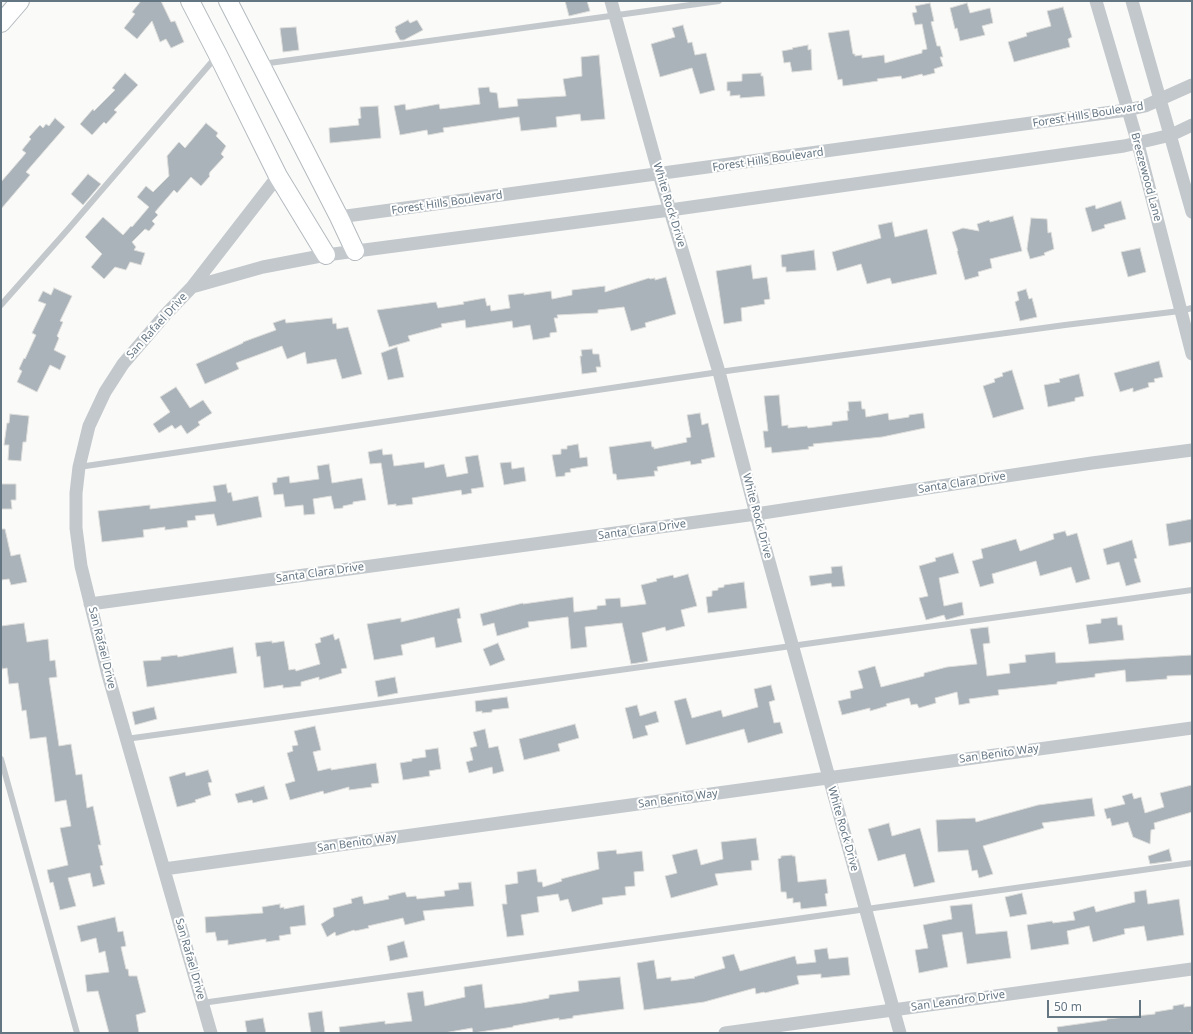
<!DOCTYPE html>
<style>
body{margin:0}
#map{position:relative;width:1193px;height:1034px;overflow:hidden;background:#fafaf8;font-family:"Noto Sans",sans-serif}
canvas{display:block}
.frame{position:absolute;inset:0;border:2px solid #657683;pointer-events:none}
.scale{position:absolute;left:1047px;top:1000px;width:94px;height:18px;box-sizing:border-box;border:2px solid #657683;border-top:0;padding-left:5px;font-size:12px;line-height:14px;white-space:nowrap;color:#657683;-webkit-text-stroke:3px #fff;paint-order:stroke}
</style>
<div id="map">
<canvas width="1193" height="1034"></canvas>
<div class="frame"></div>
<div class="scale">50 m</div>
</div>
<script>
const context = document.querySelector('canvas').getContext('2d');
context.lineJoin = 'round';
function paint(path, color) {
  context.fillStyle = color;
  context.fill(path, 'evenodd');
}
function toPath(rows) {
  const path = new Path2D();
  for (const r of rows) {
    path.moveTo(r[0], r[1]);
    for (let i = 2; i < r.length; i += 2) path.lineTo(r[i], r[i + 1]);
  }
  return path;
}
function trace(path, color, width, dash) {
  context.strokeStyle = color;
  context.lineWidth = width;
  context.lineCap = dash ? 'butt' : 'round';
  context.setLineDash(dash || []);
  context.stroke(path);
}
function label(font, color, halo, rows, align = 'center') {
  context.font = font + ' "Noto Sans",sans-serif';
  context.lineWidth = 4;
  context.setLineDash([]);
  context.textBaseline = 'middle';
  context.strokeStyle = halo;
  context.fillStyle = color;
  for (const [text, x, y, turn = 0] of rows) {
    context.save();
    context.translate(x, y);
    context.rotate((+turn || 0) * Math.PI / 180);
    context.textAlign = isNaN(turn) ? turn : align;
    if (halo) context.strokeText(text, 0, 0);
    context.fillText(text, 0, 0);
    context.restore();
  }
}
const building = toPath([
 [141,1,161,1,171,22,175,21,184,42,171,48,166,39,160,42,152,21,137,39,124,28,135,14,132,12,141,1],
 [565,1,587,1,590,11,569,16,565,1],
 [930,3,934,21,931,22,937,46,940,46,943,57,940,57,943,66,934,69,935,73,923,76,922,74,902,79,901,76,877,79,878,81,843,86,842,79,838,80,828,33,849,30,853,54,855,54,855,56,862,55,862,58,884,55,885,63,922,53,922,50,927,49,922,24,915,25,912,13,917,12,915,6,930,3],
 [967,3,970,13,990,8,993,23,982,26,985,35,960,41,957,28,955,29,950,8,967,3],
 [1063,7,1072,37,1068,39,1070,47,1014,62,1008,42,1027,36,1026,33,1051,26,1047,11,1063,7],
 [408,20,410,23,417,20,423,30,404,40,400,40,395,31,396,30,395,27,408,20],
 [683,25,688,43,692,42,695,55,706,53,715,90,700,94,692,68,660,77,651,44,675,37,672,28,683,25],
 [296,27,299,50,283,52,280,28,296,27],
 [808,45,808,50,811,49,812,70,792,72,790,62,784,63,782,51,793,49,792,48,808,45],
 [599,55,605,119,581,121,580,114,556,117,557,127,521,131,519,117,443,128,444,132,428,135,427,130,400,135,394,106,405,104,406,110,439,104,440,109,480,104,478,88,489,87,490,92,497,93,499,108,518,106,517,99,566,96,563,79,582,76,581,57,599,55],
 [125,73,138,85,114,110,117,112,106,124,104,122,92,135,80,124,93,109,94,111,115,90,112,88,125,73],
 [761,73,761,76,763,76,765,96,740,98,740,95,730,96,730,91,727,91,727,82,742,81,742,74,761,73],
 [378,106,381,138,330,143,329,128,359,125,358,119,361,118,360,107,378,106],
 [55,118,65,127,26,172,30,175,1,209,1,182,26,153,22,150,31,139,29,137,40,125,43,128,46,124,49,126,55,118],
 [206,123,218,133,216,136,226,146,221,154,224,157,210,172,209,175,210,176,201,186,191,177,177,193,174,190,155,212,158,215,152,221,155,224,149,231,145,229,132,242,136,247,134,250,145,253,141,265,130,262,126,270,115,267,104,279,91,267,102,254,85,237,103,217,123,235,131,226,132,227,149,207,137,197,146,186,153,192,169,176,167,156,179,142,185,148,206,123],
 [88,174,101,184,83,205,71,194,88,174],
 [1121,201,1126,219,1104,225,1105,228,1092,232,1085,208,1095,205,1096,209,1121,201],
 [1013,216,1022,251,990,259,992,268,978,272,979,276,965,280,957,251,958,251,952,232,963,228,979,231,977,224,989,220,990,222,1013,216],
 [1031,218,1047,219,1048,233,1051,232,1054,249,1044,253,1045,255,1030,259,1027,249,1031,218],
 [892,222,895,237,927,229,937,274,892,284,890,278,867,284,861,264,837,271,832,252,881,238,878,225,892,222],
 [1140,248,1146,272,1128,277,1121,252,1140,248],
 [814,250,816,270,786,272,786,267,782,267,781,255,814,250],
 [751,265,753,279,767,277,770,299,764,300,765,304,741,308,742,321,724,324,716,271,751,265],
 [666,277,676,314,645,323,646,327,631,331,624,307,598,310,598,313,557,315,558,318,554,318,557,332,550,333,550,337,533,340,530,325,513,328,512,321,466,328,465,320,441,324,442,327,408,336,410,341,389,347,377,310,436,302,438,308,464,304,463,302,485,298,487,306,490,305,491,311,510,308,508,295,524,293,524,295,551,291,552,299,572,295,572,290,605,286,605,292,649,278,650,279,655,278,655,280,666,277],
 [54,288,72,296,60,321,63,322,57,336,59,338,54,350,66,356,60,370,50,365,37,392,17,382,22,371,19,369,24,358,25,359,36,335,32,333,46,304,38,301,43,291,51,295,54,288],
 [1026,289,1029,299,1032,298,1037,317,1020,321,1015,302,1019,300,1017,292,1026,289],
 [332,318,333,324,336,323,337,329,348,327,362,374,342,379,336,359,307,364,305,352,287,359,282,346,236,363,239,369,205,384,196,364,243,343,243,342,276,330,273,323,285,319,286,323,332,318],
 [397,347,404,377,388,380,381,353,397,347],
 [592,349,593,354,599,354,601,367,596,367,597,372,582,374,580,356,582,356,581,350,592,349],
 [1159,361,1163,377,1154,379,1155,382,1148,383,1149,387,1133,392,1133,388,1120,392,1114,373,1159,361],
 [1012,370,1024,409,993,418,983,386,995,382,994,379,1003,376,1002,373,1012,370],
 [1079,374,1084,396,1075,398,1075,401,1048,407,1044,385,1060,382,1059,379,1079,374],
 [176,387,190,408,203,400,212,413,198,422,200,425,187,434,181,425,175,429,172,425,159,433,153,424,170,412,160,397,176,387],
 [779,395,782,426,788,425,788,428,807,426,808,428,832,425,832,422,848,420,847,411,849,411,848,402,861,401,862,409,865,409,866,417,888,413,889,420,909,417,909,415,923,413,925,428,882,437,813,444,814,446,808,447,809,449,772,453,771,447,765,448,763,431,768,431,764,396,779,395],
 [700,413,702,425,708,423,715,457,701,460,702,463,691,465,690,461,657,467,658,471,654,471,655,476,617,480,616,474,613,474,609,447,651,441,652,447,654,447,654,449,687,442,686,438,691,437,687,415,700,413],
 [10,414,29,416,26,442,23,442,21,461,8,460,9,445,4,445,7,423,9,423,10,414],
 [578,444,580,458,587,457,588,466,570,469,571,472,565,473,565,476,556,477,552,455,561,454,561,449,567,449,567,446,578,444],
 [382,449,383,455,392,454,394,466,424,462,425,468,444,464,447,477,468,473,465,457,478,455,484,487,471,489,472,493,462,495,461,490,412,498,413,504,396,506,396,504,388,505,381,463,370,464,368,452,382,449],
 [511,462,512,469,524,467,526,481,504,485,500,463,511,462],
 [329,464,332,483,362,478,366,500,353,502,353,504,343,506,343,508,334,509,331,496,313,499,315,514,304,515,303,505,285,507,283,494,274,495,272,483,277,482,277,478,289,476,290,483,319,479,317,466,329,464],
 [1,484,16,484,16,500,11,500,12,509,1,509,1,484],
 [226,484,228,493,231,492,233,501,258,496,262,517,217,526,214,514,195,516,196,520,187,521,188,527,165,530,165,527,143,530,144,537,102,542,98,511,150,505,150,509,216,501,213,486,226,484],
 [1192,519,1192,542,1169,546,1166,524,1192,519],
 [1,529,5,529,11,556,20,554,27,582,11,585,9,579,1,580,1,529],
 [1065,531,1067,536,1077,533,1090,579,1076,583,1071,567,1040,576,1036,561,992,574,994,583,980,587,972,561,983,558,981,549,1016,539,1020,551,1054,539,1053,534,1065,531],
 [1132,540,1137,558,1134,559,1141,582,1126,586,1119,562,1107,565,1103,549,1132,540],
 [953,553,959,573,939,578,944,606,962,602,964,615,946,620,944,615,926,620,919,598,928,596,919,566,936,561,935,558,953,553],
 [842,566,845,586,832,587,831,583,811,586,809,576,832,573,831,567,842,566],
 [688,574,697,606,681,610,685,626,666,631,665,627,642,633,648,661,644,662,631,664,622,623,585,627,587,647,571,649,568,617,528,622,529,627,497,636,494,623,483,626,480,614,523,603,523,604,573,597,574,612,597,609,597,606,606,605,605,599,620,598,621,607,646,604,641,585,657,581,656,579,673,575,674,578,688,574],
 [744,582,747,608,708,613,706,597,712,596,712,591,718,590,718,588,724,587,724,585,744,582],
 [459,608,461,618,457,619,462,642,436,648,434,637,401,645,403,655,374,660,367,624,401,618,401,622,459,608],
 [1117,617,1118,625,1122,625,1124,640,1089,644,1086,625,1101,623,1101,619,1117,617],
 [24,623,27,642,48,639,50,661,55,660,57,677,49,678,59,746,71,744,76,775,82,774,87,808,93,806,101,845,98,845,103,865,100,866,105,884,93,887,90,873,68,878,76,906,60,910,53,882,50,883,47,870,68,865,60,828,71,826,66,800,55,802,46,737,30,739,26,710,22,711,18,683,9,684,7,668,2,669,1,661,1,626,24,623],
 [988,627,990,643,983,644,987,676,1010,673,1009,664,1026,662,1025,655,1055,652,1056,663,1192,655,1192,675,1167,676,1167,679,1126,682,1125,670,1095,674,1095,677,1057,682,1057,684,998,690,999,695,969,699,970,703,959,705,957,692,935,698,936,703,919,708,917,704,911,705,909,698,886,704,887,706,870,711,870,708,842,715,838,701,851,698,850,691,863,688,858,671,875,666,881,687,924,676,924,673,947,667,977,664,970,629,988,627],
 [333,634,335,640,339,638,347,668,341,669,342,673,319,680,319,677,301,682,301,686,283,688,283,685,264,688,260,656,257,657,255,643,272,641,272,643,284,641,289,670,295,669,296,671,320,664,315,644,321,642,320,638,333,634],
 [498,643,505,660,490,666,483,649,498,643],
 [233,647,237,673,147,687,143,661,161,660,161,657,177,655,178,657,233,647],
 [395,677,398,693,378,697,375,681,395,677],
 [771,685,775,700,769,702,774,723,780,722,783,733,748,743,744,729,686,745,674,701,686,698,692,718,721,710,723,717,758,707,754,689,771,685],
 [507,697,509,708,492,710,492,712,482,713,482,711,476,712,475,701,507,697],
 [637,705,640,716,656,711,659,722,645,726,648,735,633,739,625,708,637,705],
 [154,707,157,719,135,725,132,712,154,707],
 [575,724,579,738,558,744,560,751,524,760,519,739,575,724],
 [315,726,321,750,313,752,318,771,331,768,331,770,376,763,379,783,371,784,372,787,349,790,349,787,324,794,323,791,290,800,285,784,295,781,287,753,293,751,292,746,298,745,294,731,315,726],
 [485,729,489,748,498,746,504,771,493,774,492,767,469,773,466,762,473,760,470,748,477,746,473,732,485,729],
 [438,748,441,769,429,771,430,776,403,780,400,763,412,761,412,759,426,757,425,750,438,748],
 [208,770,212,782,208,783,211,795,195,800,196,802,177,807,169,777,185,772,186,776,208,770],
 [1192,785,1192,812,1154,823,1155,829,1151,830,1150,844,1133,837,1128,822,1112,826,1110,818,1107,819,1104,809,1125,804,1122,796,1132,793,1134,799,1141,797,1145,813,1164,807,1160,793,1192,785],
 [264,786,268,799,253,803,252,800,238,803,235,794,264,786],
 [1092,798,1095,816,1042,823,1044,828,983,846,993,874,979,878,977,870,972,871,968,850,938,852,936,820,975,818,976,822,1038,805,1092,798],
 [889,823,892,836,920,828,935,882,914,887,905,854,878,861,868,829,889,823],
 [756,838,759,860,751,861,752,870,715,874,718,885,671,898,665,876,677,873,672,855,697,849,701,865,723,859,721,842,756,838],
 [1169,849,1172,861,1150,864,1148,856,1169,849],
 [616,850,617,854,642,851,644,871,634,872,635,886,625,887,626,895,602,898,603,904,572,912,568,899,560,901,558,894,537,897,539,912,521,915,524,935,507,937,502,904,507,904,505,885,518,883,517,872,536,869,538,882,542,882,543,887,562,881,561,879,599,869,597,852,616,850],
 [792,855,792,856,795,856,798,882,826,879,828,893,825,894,827,906,801,909,800,902,793,903,793,898,787,899,786,892,781,892,778,859,781,858,781,856,792,855],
 [471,882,474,906,423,911,425,920,405,925,403,918,368,926,369,928,355,931,354,930,336,936,335,932,327,937,321,924,334,916,333,908,352,903,351,899,362,896,364,904,389,899,388,896,405,892,407,897,416,896,417,899,445,896,444,891,459,889,458,883,471,882],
 [1146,890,1148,904,1179,899,1184,935,1147,941,1144,926,1124,929,1125,934,1093,942,1089,926,1067,931,1069,944,1031,950,1027,925,1052,921,1053,923,1075,920,1073,912,1094,906,1096,912,1135,902,1134,892,1146,890],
 [1022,893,1027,914,1010,917,1005,897,1022,893],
 [280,904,280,908,284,907,284,909,304,905,306,925,290,927,291,934,279,936,280,940,266,942,266,939,228,945,228,940,217,941,215,932,206,933,205,917,263,913,262,907,280,904],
 [972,904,976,934,1007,931,1011,958,967,964,962,932,942,935,948,967,919,973,915,950,928,948,923,925,952,919,950,906,972,904],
 [115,917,118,932,123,931,126,946,121,947,126,969,128,969,129,976,137,976,146,1012,136,1015,139,1033,109,1033,98,991,87,992,85,975,109,972,105,951,99,953,96,938,81,942,77,926,115,917],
 [404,941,408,957,390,961,387,946,404,941],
 [827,948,829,959,848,957,850,975,821,978,821,974,797,976,799,984,765,993,764,992,756,994,755,988,704,1002,644,1010,637,963,654,960,657,979,671,977,671,981,695,978,694,977,725,968,722,957,734,954,740,971,795,956,797,964,816,962,814,950,827,948],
 [620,977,624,1009,573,1016,573,1018,559,1020,559,1018,513,1026,513,1027,473,1033,472,1028,444,1033,340,1033,339,1027,385,1021,385,1024,412,1021,407,993,423,991,425,1006,465,997,464,987,482,984,485,1008,522,1003,549,998,549,995,579,991,578,981,620,977],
 [1184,1004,1184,1007,1192,1006,1192,1031,1190,1031,1191,1033,1058,1033,1057,1027,1107,1020,1107,1019,1155,1014,1155,1012,1173,1009,1173,1006,1184,1004],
 [322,1011,325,1033,311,1033,308,1013,322,1011],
 [263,1018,266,1033,247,1033,245,1021,263,1018]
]);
const lane = toPath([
 [262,64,719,1],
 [1,305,70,227,216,57],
 [79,467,719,372,1065,325,1180,311,1192,308],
 [126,739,1192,590],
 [1,759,77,1033],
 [202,1003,1192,863]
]);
const street = toPath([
 [611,1,659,174,719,372,760,529,900,1033],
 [1096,1,1138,144,1192,354],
 [1132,1,1192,212],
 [339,217,1127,110,1145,106,1192,85],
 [192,287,263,267,326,255,670,210,1124,146,1171,135,1192,125],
 [90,604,756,514,1092,463,1192,450],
 [164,869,1192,728],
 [211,1033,108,675,81,566,76,528,76,493,79,467,89,426,105,392,123,364,166,314,192,287,278,176],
 [725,1033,1192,969]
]);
const secondary = toPath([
 [190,1,218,55,278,176,326,255],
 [228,1,339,217,355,251],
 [1,23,20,1]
]);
const streetNames = [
 ["Forest Hills Boulevard",1088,115,-9],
 ["Forest Hills Boulevard",768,160,-8],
 ["Breezewood Lane",1146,177,75],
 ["Forest Hills Boulevard",447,203,-8],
 ["White Rock Drive",669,205,73],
 ["San Rafael Drive",157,326,-48],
 ["Santa Clara Drive",962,483,-9],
 ["White Rock Drive",757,516,75],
 ["Santa Clara Drive",642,530,-8],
 ["Santa Clara Drive",320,573,-8],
 ["San Rafael Drive",102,648,76],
 ["San Benito Way",999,754,-8],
 ["San Benito Way",678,799,-8],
 ["White Rock Drive",843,829,74],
 ["San Benito Way",357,843,-8],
 ["San Rafael Drive",190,959,74],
 ["San Leandro Drive",958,1001,-8]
];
paint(building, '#aab3b9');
trace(building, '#dcdcda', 1);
trace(secondary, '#b3babf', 20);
trace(lane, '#c3c8cc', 6);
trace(street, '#c3c8cc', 13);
trace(secondary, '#fff', 18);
label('11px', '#657683', '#fff', streetNames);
</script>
